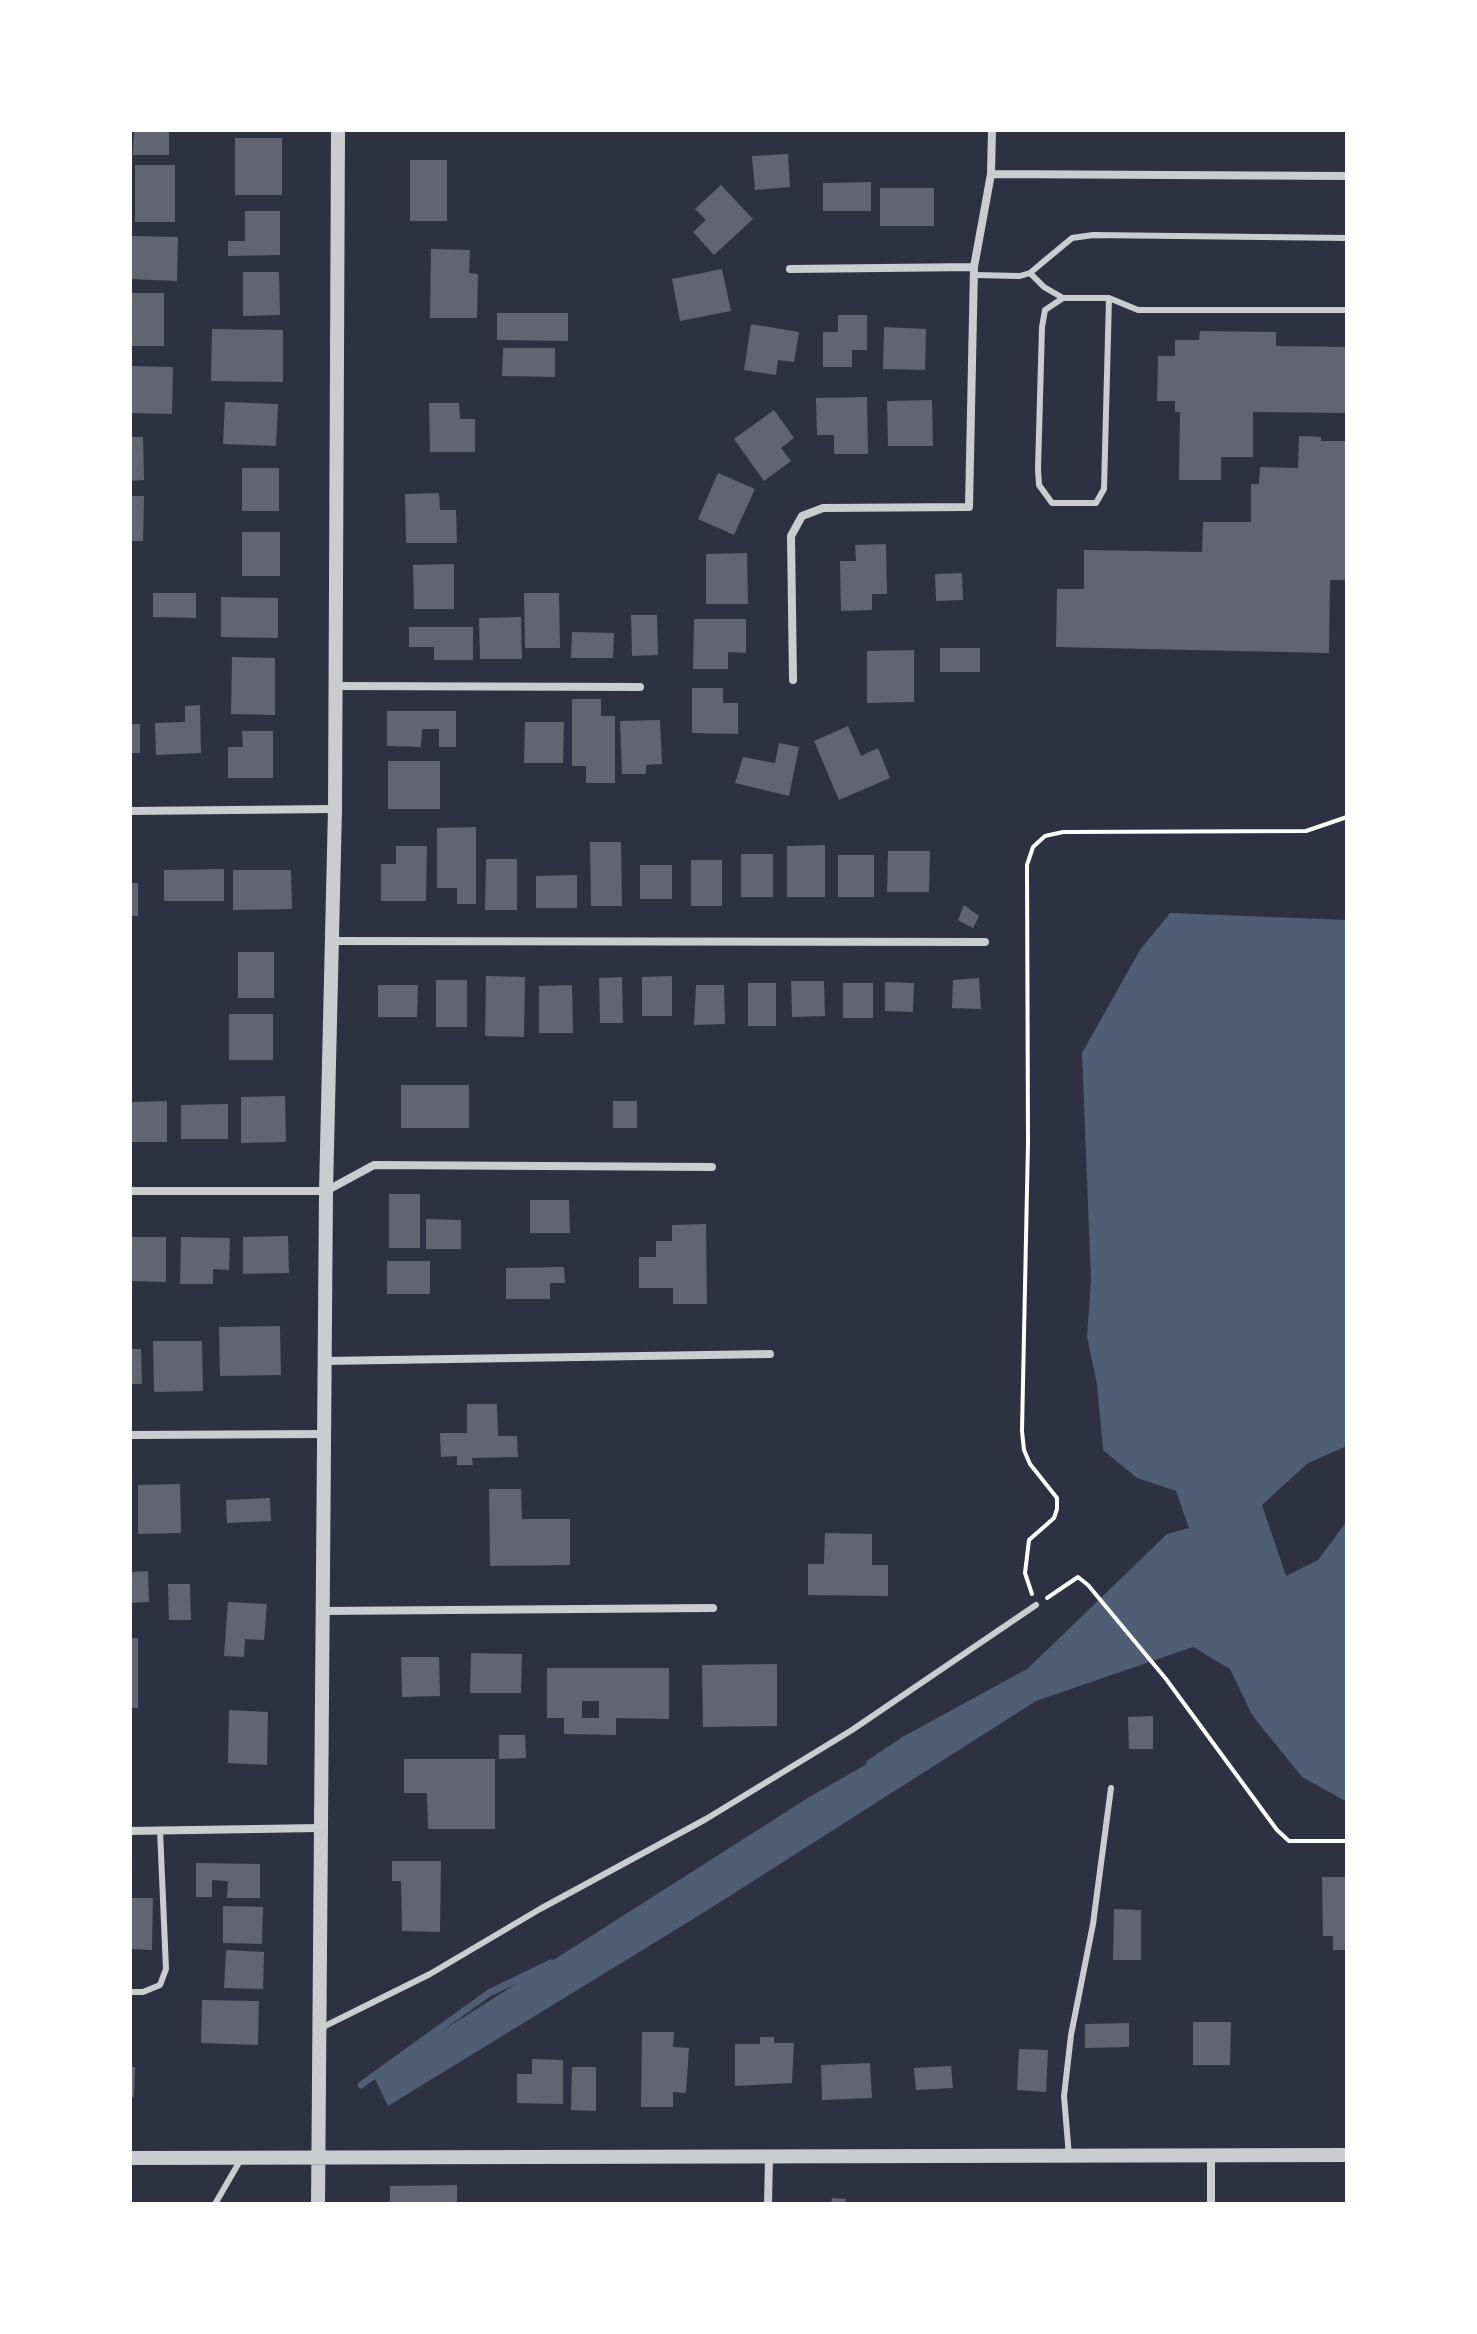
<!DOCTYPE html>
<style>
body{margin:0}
#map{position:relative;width:1477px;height:2334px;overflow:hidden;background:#2d3142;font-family:Literata,serif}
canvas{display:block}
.frame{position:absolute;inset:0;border:132px solid #fff;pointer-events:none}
</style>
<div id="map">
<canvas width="1477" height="2334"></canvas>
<div class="frame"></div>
</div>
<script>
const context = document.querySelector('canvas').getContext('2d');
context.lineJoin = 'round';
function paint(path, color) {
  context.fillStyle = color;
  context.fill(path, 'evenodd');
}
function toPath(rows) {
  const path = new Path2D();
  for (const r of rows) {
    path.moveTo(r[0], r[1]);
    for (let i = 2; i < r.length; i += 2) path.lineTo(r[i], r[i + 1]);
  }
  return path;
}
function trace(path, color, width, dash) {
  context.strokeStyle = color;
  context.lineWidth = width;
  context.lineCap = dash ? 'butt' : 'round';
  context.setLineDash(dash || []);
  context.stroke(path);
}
const water = toPath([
 [1170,913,1347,920,1347,1446,1308,1463,1262,1505,1286,1576,1318,1560,1347,1521,1347,1802,1302,1777,1252,1715,1230,1669,1193,1647,1036,1701,703,1913,388,2106,373,2075,811,1796,1019,1677,1167,1534,1189,1528,1176,1491,1137,1478,1103,1450,1097,1384,1087,1337,1091,1280,1082,1053,1140,950]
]);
const stream = toPath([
 [870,1763,906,1739,1025,1674],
 [361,2085,489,1993,551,1963]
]);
const building = toPath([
 [134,130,169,130,169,155,133,155],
 [235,138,282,138,282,195,235,195],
 [788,154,790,187,755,190,752,156],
 [410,160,447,160,447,221,410,221],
 [135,165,175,165,175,222,135,222],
 [871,182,871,211,823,211,823,183],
 [721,185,753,219,714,255,693,232,706,220,695,209],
 [880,188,934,188,934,226,880,226],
 [245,211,280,211,280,255,228,256,228,241,245,241],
 [132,236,178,237,177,281,130,279],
 [431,249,470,250,469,273,478,274,477,318,430,318],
 [722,269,731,311,680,321,672,279],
 [243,272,279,272,280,315,243,316],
 [130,293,164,293,164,346,130,346],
 [497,313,568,313,568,341,497,340],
 [838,315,867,315,867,350,852,350,852,367,823,367,823,332,838,332],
 [751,324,799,332,794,362,778,360,776,375,744,370],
 [884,327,926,329,925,370,883,369],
 [212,329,283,330,283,382,211,381],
 [1200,331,1276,332,1276,346,1347,347,1347,413,1253,412,1253,457,1221,457,1221,480,1179,480,1180,412,1175,412,1175,401,1157,401,1158,356,1175,356,1175,340,1199,340],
 [503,348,555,348,555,377,502,376],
 [130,366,173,367,172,414,130,413],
 [867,397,868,454,834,454,834,435,817,435,816,398],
 [932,400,933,446,888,446,887,401],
 [225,402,278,404,276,446,223,444],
 [429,403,459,403,460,419,475,419,475,452,430,452],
 [774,410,794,438,781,448,791,461,764,481,734,439],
 [1299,436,1321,437,1321,441,1347,441,1347,580,1330,580,1329,653,1056,647,1057,589,1084,589,1084,550,1202,552,1203,522,1251,522,1251,484,1259,484,1260,467,1298,468],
 [130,437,143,437,144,480,130,481],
 [242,468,279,468,279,511,242,511],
 [718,473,755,489,734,535,698,519],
 [439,493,440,510,456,510,457,543,406,543,405,494],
 [130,496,144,496,143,541,130,541],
 [242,532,280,532,280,576,242,576],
 [886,544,887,594,872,594,872,610,841,611,840,561,856,561,855,545],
 [747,553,748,604,706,604,706,554],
 [454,564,454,609,414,609,413,565],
 [962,573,963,600,936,601,935,574],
 [153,593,196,593,196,618,153,617],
 [524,593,559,593,560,648,525,648],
 [221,597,278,598,278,638,221,637],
 [631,615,657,615,658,655,632,656],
 [521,617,522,659,480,659,479,618],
 [694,619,746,619,746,653,728,652,728,669,693,669],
 [409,627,473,627,473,660,434,660,434,647,409,647],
 [572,632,614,633,613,658,571,658],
 [940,648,980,648,980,672,940,672],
 [914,650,914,702,867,703,867,651],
 [232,657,275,658,275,715,231,714],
 [692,688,723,688,723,703,738,703,738,734,692,733],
 [572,699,601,699,601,716,615,716,615,783,586,783,586,766,572,766],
 [200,705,201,753,156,755,155,723,185,722,185,706],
 [387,711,456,711,456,747,439,747,439,729,422,729,421,747,387,746],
 [660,720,662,764,646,765,646,774,622,774,620,721],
 [525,722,564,722,563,763,524,763],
 [130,724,140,724,140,753,130,753],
 [848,726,861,756,878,748,890,778,839,800,814,741],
 [242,731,273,731,273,778,228,778,228,747,243,747],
 [779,743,799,747,789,796,735,783,743,757,775,763],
 [388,761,440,761,440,809,388,809],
 [476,827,476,904,457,904,457,888,437,888,437,828],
 [590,842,621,842,622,906,591,906],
 [825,845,825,897,787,897,787,846],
 [396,846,427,846,426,901,381,901,381,864,396,864],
 [888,851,930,851,929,892,887,892],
 [741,854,773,854,773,897,741,897],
 [838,855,874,855,874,897,838,897],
 [486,859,517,859,517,910,485,910],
 [691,860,722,860,722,906,691,906],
 [640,865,672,865,672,899,640,899],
 [224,869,224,901,164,901,164,870],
 [233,870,291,870,292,909,233,910],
 [577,875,577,908,536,908,536,876],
 [130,883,138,883,138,916,130,916],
 [964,905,979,916,973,928,958,920],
 [238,952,274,952,274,998,238,998],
 [486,976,525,977,524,1037,485,1036],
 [672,976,672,1016,642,1016,642,977],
 [622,977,623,1023,600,1023,599,978],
 [979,978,981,1009,952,1008,953,980],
 [436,980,467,980,467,1027,436,1027],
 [791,981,824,981,825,1016,792,1017],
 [885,982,914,983,913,1012,885,1011],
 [748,983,776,983,776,1026,748,1026],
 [843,983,873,983,873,1018,843,1018],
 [378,985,418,985,417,1017,378,1017],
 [572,985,573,1033,539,1033,539,986],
 [696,985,724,985,725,1024,694,1025],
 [229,1014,273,1014,273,1060,229,1060],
 [401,1085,469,1085,469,1128,401,1128],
 [285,1096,286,1142,241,1143,241,1097],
 [167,1101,167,1142,130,1142,130,1102],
 [613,1101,637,1101,637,1128,613,1128],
 [228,1104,228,1139,181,1139,181,1105],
 [389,1194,420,1194,420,1248,389,1248],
 [530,1200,569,1200,570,1233,530,1233],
 [426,1219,461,1220,461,1249,426,1249],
 [706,1224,707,1304,673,1304,673,1288,639,1288,639,1257,656,1257,656,1241,672,1241,672,1225],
 [288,1236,289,1273,243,1274,243,1237],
 [130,1237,166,1237,166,1282,130,1281],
 [181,1237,230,1238,229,1270,213,1269,213,1284,180,1284],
 [387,1261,430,1261,430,1294,387,1294],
 [564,1267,565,1283,550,1283,550,1299,506,1299,506,1268],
 [280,1326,281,1375,220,1376,219,1327],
 [153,1341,202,1341,203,1391,154,1392],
 [130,1349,141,1349,142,1384,130,1384],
 [467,1404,497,1404,498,1436,517,1436,518,1457,472,1458,473,1465,457,1465,457,1456,441,1457,440,1433,467,1433],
 [180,1484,181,1533,138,1534,138,1485],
 [489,1489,521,1489,522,1519,570,1519,570,1565,490,1566],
 [270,1498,271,1521,227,1523,226,1500],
 [825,1533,872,1534,872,1565,888,1565,888,1596,808,1595,808,1564,824,1564],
 [148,1571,149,1602,130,1603,130,1572],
 [168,1584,190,1584,191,1620,169,1620],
 [228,1602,267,1604,264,1640,245,1639,244,1657,224,1656],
 [130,1638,138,1638,138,1708,130,1708],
 [471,1653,522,1654,521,1693,470,1693],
 [401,1657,439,1657,440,1696,402,1697],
 [777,1664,777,1726,703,1727,702,1665],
 [547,1668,669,1668,669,1719,616,1718,616,1735,564,1734,564,1718,547,1718],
 [582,1701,599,1701,599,1718,582,1718],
 [229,1710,268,1712,267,1765,228,1763],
 [1153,1716,1153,1749,1129,1749,1128,1717],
 [499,1735,525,1735,526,1758,499,1759],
 [404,1759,495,1759,495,1829,428,1829,427,1793,404,1793],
 [392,1861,441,1861,440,1932,402,1931,401,1881,392,1881],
 [196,1863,260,1864,260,1898,227,1898,228,1881,212,1880,212,1897,196,1897],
 [1322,1877,1347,1877,1346,1950,1333,1950,1333,1936,1323,1936],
 [130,1898,153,1898,152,1950,130,1949],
 [223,1906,263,1907,262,1944,223,1943],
 [1114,1909,1141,1910,1141,1960,1113,1960],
 [226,1950,264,1952,263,1989,224,1988],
 [202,2000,259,2001,258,2045,201,2043],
 [1193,2022,1231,2022,1230,2065,1193,2065],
 [1129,2023,1129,2047,1085,2048,1085,2024],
 [642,2032,674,2032,673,2047,689,2048,686,2093,673,2092,673,2107,641,2107],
 [760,2037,774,2037,774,2043,794,2043,792,2083,735,2086,735,2044,760,2044],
 [1019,2049,1048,2050,1046,2092,1017,2090],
 [532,2059,563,2060,563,2104,517,2103,517,2074,532,2074],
 [870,2063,872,2098,822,2100,821,2065],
 [951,2066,953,2088,916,2090,914,2068],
 [130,2067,135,2067,134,2097,130,2097],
 [572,2067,596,2067,596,2111,571,2110],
 [457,2185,457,2204,390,2204,390,2186],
 [832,2198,846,2199,845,2204,831,2204]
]);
const path = toPath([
 [1032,1594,1025,1573,1029,1540,1054,1518,1057,1509,1057,1498,1030,1464,1024,1450,1022,1431,1028,1142,1027,865,1033,847,1045,836,1063,832,1306,831,1347,817],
 [1047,1598,1078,1577,1088,1585,1166,1679,1277,1830,1289,1841,1347,1841]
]);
const service = toPath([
 [1030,273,1044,287,1063,298,1109,298,1138,310,1347,310],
 [974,275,1020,276,1030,273,1072,238,1093,235,1347,238],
 [1063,298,1045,310,1042,327,1038,469,1039,485,1052,503,1096,503,1104,489,1109,298],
 [130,1992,143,1992,160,1985,166,1969,160,1830],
 [321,2028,430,1974,540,1909,706,1819,852,1730,1036,1605],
 [1069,2156,1064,2096,1071,2035,1093,1924,1111,1788],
 [215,2204,241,2159]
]);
const minor = toPath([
 [991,174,1347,176],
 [790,269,974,267],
 [793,680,791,536,802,516,823,508,969,507,974,267,991,174,992,130],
 [336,686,640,687],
 [130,811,335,809],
 [332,941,985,942],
 [130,1191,326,1191,374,1165,712,1167],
 [324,1361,770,1354],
 [130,1435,323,1434],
 [322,1611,713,1608],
 [130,1831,319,1828],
 [768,2204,769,2157],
 [1211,2204,1211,2156]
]);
const tertiary = toPath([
 [130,2158,1347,2155],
 [318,2204,326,1191,335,809,338,130]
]);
paint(water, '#4f5d75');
trace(stream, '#4f5d75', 7);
paint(building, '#626471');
trace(path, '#fff', 4);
trace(service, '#caccd0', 6);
trace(minor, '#caccd0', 8);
trace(tertiary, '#caccd0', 14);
</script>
